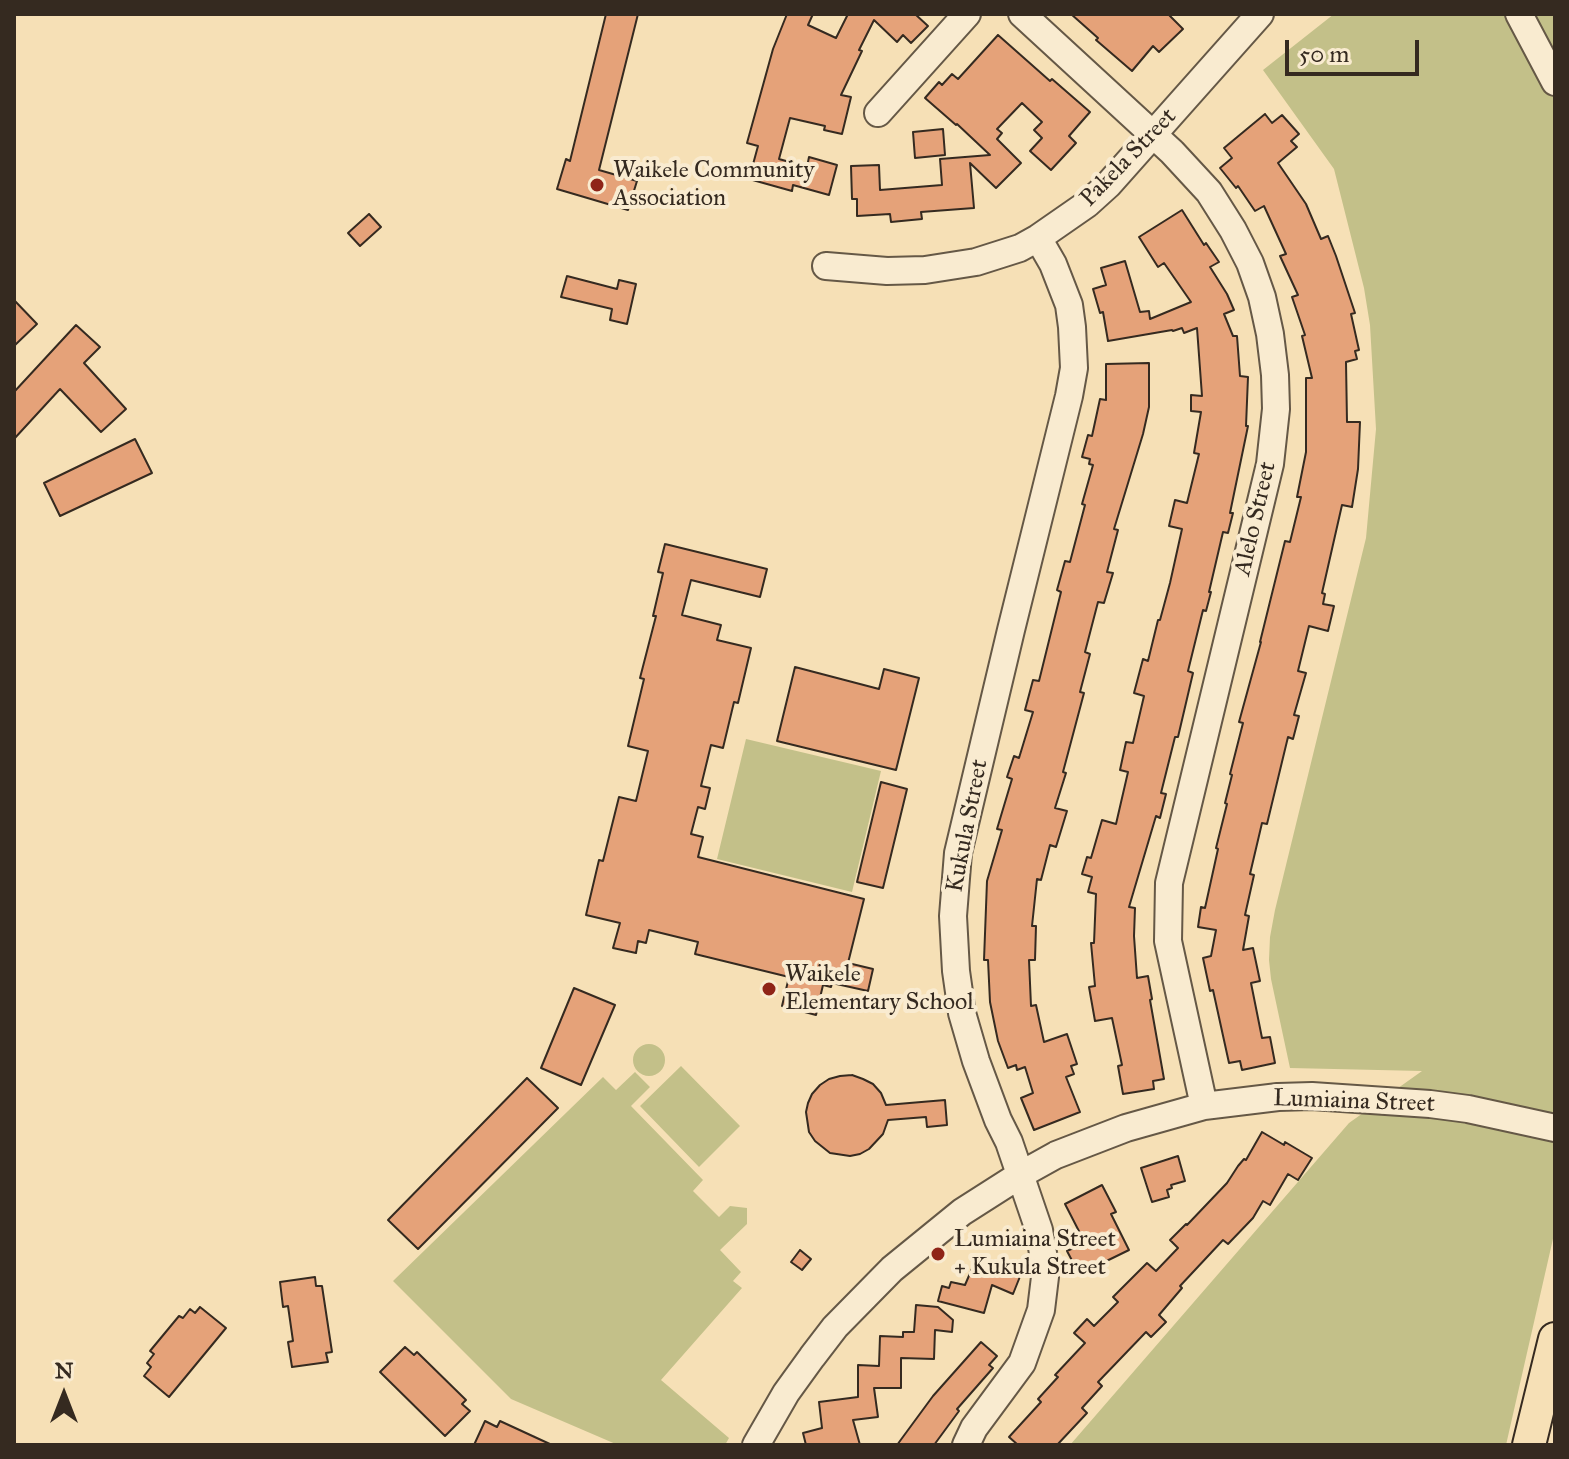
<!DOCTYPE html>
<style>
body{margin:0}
#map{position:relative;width:1569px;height:1459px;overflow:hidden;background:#f6e0b6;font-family:"IM FELL Great Primer",serif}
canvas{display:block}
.frame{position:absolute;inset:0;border:16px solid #352a20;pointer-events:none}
.north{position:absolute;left:24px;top:1355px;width:80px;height:80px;-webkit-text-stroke:6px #f9ebd0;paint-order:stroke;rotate:0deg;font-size:22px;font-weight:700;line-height:32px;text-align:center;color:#352a20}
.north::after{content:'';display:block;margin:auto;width:28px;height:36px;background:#352a20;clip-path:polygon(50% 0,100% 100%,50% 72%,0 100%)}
.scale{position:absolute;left:1285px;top:40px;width:134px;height:36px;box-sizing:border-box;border:4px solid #352a20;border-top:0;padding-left:10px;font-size:24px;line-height:28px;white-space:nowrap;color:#352a20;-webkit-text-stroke:6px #f9ebd0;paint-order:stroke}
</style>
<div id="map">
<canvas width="1569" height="1459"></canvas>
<div class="frame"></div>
<div class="north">N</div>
<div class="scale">50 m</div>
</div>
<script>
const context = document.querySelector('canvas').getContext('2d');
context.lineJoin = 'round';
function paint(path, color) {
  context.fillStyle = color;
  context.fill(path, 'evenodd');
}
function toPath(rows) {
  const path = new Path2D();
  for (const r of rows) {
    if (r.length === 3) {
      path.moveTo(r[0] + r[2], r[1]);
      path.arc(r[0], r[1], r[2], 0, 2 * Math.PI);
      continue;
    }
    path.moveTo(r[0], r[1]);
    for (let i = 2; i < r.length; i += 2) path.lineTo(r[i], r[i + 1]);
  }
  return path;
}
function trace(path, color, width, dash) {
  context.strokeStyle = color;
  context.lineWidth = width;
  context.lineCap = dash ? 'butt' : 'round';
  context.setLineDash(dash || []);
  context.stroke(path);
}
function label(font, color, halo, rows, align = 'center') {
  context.font = font + ' "IM FELL Great Primer",serif';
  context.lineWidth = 8;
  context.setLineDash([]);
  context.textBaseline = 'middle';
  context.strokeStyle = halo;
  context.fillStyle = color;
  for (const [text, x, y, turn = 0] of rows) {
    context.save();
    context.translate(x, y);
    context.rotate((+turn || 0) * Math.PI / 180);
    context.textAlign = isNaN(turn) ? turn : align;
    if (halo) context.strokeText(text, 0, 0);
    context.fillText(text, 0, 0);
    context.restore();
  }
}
const green = toPath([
 [1334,14,1555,14,1555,1230,1506,1445,1070,1445,1349,1123,1422,1071,1290,1068,1271,979,1269,960,1270,937,1275,910,1366,538,1376,429,1370,325,1364,288,1334,169,1263,70],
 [746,739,881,771,852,892,717,859],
 [649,1060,16],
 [681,1066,740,1126,699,1167,640,1106],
 [635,1072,650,1087,631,1106,703,1180,693,1191,719,1217,730,1206,747,1208,747,1224,720,1250,741,1272,733,1281,742,1288,661,1380,729,1438,725,1445,618,1445,511,1399,393,1281,603,1077,616,1090]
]);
const building = toPath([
 [606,14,638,14,599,170,637,181,628,210,557,189,566,159,570,161,606,14],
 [787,14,813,14,808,25,836,38,848,14,915,14,928,26,911,43,903,35,897,42,874,20,859,50,862,51,841,95,851,97,842,134,824,130,825,126,790,118,779,159,807,167,809,157,837,165,829,195,793,185,792,191,749,179,758,146,747,143,773,49,787,14],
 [1071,14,1168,14,1183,29,1159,52,1153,46,1132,71,1096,40,1098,38,1071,14],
 [998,35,1050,81,1052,79,1090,112,1069,136,1076,143,1051,170,1030,151,1042,138,1034,130,1042,122,1022,103,997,129,1002,133,997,139,1021,163,996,188,970,163,974,208,921,212,922,219,891,222,890,214,857,216,857,199,852,199,851,166,879,165,880,190,942,185,940,159,990,155,957,124,956,125,925,98,939,82,942,85,952,74,958,79,998,35],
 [1265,114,1272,123,1282,115,1299,134,1291,141,1297,147,1278,163,1306,204,1321,239,1328,236,1336,256,1355,313,1351,314,1359,350,1355,351,1357,359,1346,362,1347,422,1360,422,1358,469,1352,507,1342,505,1322,593,1325,594,1323,604,1334,606,1328,631,1309,626,1298,671,1306,673,1294,715,1299,716,1293,739,1288,737,1267,824,1262,823,1250,874,1254,875,1245,915,1249,916,1243,950,1253,948,1260,981,1251,983,1262,1038,1270,1037,1275,1063,1242,1070,1240,1061,1229,1063,1213,990,1210,991,1203,958,1211,956,1216,930,1198,927,1201,907,1205,908,1218,849,1216,848,1227,804,1225,803,1232,775,1230,774,1243,723,1239,722,1261,642,1260,642,1285,541,1290,542,1301,497,1297,497,1306,452,1306,378,1312,378,1302,336,1305,335,1292,297,1298,295,1280,256,1286,254,1264,206,1255,211,1238,186,1236,188,1220,168,1232,158,1224,148,1265,114],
 [943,129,945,155,915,158,913,132,943,129],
 [1182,210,1204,245,1206,243,1219,262,1210,267,1227,294,1234,310,1224,314,1233,336,1237,336,1240,376,1248,377,1246,426,1248,426,1230,513,1233,513,1228,533,1223,532,1209,592,1211,592,1206,611,1203,610,1188,671,1193,673,1178,737,1175,737,1161,793,1166,794,1160,818,1156,816,1129,907,1135,908,1134,936,1137,978,1148,976,1152,999,1150,1000,1164,1079,1153,1081,1154,1089,1123,1094,1118,1066,1122,1065,1112,1018,1095,1021,1089,987,1095,986,1091,943,1094,943,1096,894,1088,892,1092,877,1082,874,1087,857,1091,858,1102,820,1116,824,1128,772,1120,770,1126,742,1133,743,1144,696,1134,693,1143,659,1148,661,1158,620,1160,620,1170,583,1182,529,1169,526,1175,500,1187,503,1199,454,1194,453,1201,412,1191,411,1191,395,1202,396,1197,328,1184,333,1182,328,1173,331,1172,330,1108,341,1103,312,1100,313,1093,289,1106,285,1101,268,1125,261,1140,312,1149,311,1150,319,1191,302,1164,263,1158,267,1139,237,1182,210],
 [369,214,381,227,360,246,348,233,369,214],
 [567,276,617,289,619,280,636,284,627,324,610,320,612,309,561,297,567,276],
 [14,300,37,324,14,346,14,300],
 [76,325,100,347,84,363,126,409,101,432,60,389,14,439,14,392,76,325],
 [1149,363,1149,407,1143,434,1114,529,1118,530,1107,572,1113,573,1104,603,1098,602,1085,652,1090,654,1080,692,1084,693,1063,772,1066,773,1055,808,1067,811,1056,847,1050,845,1041,880,1037,879,1032,926,1036,926,1035,960,1029,960,1031,1006,1036,1005,1044,1042,1067,1034,1077,1064,1071,1066,1074,1074,1066,1077,1080,1112,1034,1130,1021,1098,1033,1093,1025,1067,1017,1070,1016,1065,1008,1068,998,1041,990,1002,988,960,984,960,987,881,1002,830,997,829,1012,779,1007,777,1014,756,1019,758,1033,712,1025,710,1033,680,1039,681,1061,592,1057,590,1065,561,1070,562,1085,505,1082,504,1093,465,1089,464,1090,459,1082,457,1088,435,1092,436,1100,399,1106,400,1106,364,1149,363],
 [135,439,152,473,60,516,44,483,135,439],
 [665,544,767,569,760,597,691,580,682,615,721,625,717,640,751,648,738,703,734,702,723,748,711,745,701,786,710,788,705,809,698,807,691,834,703,837,698,857,864,899,848,963,873,969,868,991,832,983,831,987,823,985,816,1015,782,1006,789,977,695,954,698,942,649,930,646,943,638,941,636,953,613,948,620,923,586,915,599,860,603,861,619,797,636,801,648,751,628,746,644,679,640,678,656,616,653,616,663,573,658,572,665,544],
 [795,667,879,689,884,669,919,678,896,770,777,741,795,667],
 [881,782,907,789,883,888,857,882,881,782],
 [574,988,615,1005,581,1085,541,1068,574,988],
 [852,1075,863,1079,873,1084,881,1093,886,1105,945,1100,947,1125,927,1127,926,1117,888,1120,883,1134,869,1149,860,1154,850,1156,830,1153,815,1141,809,1132,806,1112,808,1103,812,1094,820,1085,829,1079,840,1076,852,1075],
 [527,1078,558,1108,418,1249,388,1220,527,1078],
 [1262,1132,1284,1145,1285,1142,1312,1158,1298,1180,1288,1174,1270,1205,1263,1201,1253,1218,1228,1244,1223,1240,1180,1286,1182,1288,1159,1315,1166,1322,1151,1337,1146,1332,1098,1382,1102,1386,1082,1408,1087,1413,1057,1445,1018,1445,1009,1437,1041,1402,1038,1399,1058,1377,1055,1375,1085,1343,1074,1333,1087,1319,1094,1326,1118,1302,1113,1297,1147,1263,1156,1271,1178,1248,1170,1240,1186,1224,1187,1225,1227,1183,1238,1166,1244,1159,1246,1160,1262,1132],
 [1178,1156,1185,1181,1171,1185,1172,1188,1167,1190,1169,1197,1152,1202,1141,1168,1178,1156],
 [1102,1185,1116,1212,1111,1214,1129,1250,1086,1271,1084,1267,1077,1270,1067,1251,1080,1245,1078,1241,1083,1239,1065,1204,1102,1185],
 [800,1250,811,1259,802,1270,791,1262,800,1250],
 [984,1258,997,1263,999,1259,1023,1269,1013,1294,992,1285,984,1313,938,1301,942,1286,949,1288,951,1282,965,1285,974,1264,981,1266,984,1258],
 [315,1277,316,1286,322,1286,332,1352,326,1353,328,1362,292,1367,288,1342,293,1341,288,1306,283,1307,280,1282,315,1277],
 [916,1305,938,1307,953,1320,952,1332,935,1330,934,1359,901,1358,901,1388,874,1388,878,1417,853,1420,860,1445,806,1445,803,1433,822,1428,819,1402,858,1397,858,1365,879,1366,880,1336,903,1337,903,1332,914,1332,916,1305],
 [200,1307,226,1328,169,1397,144,1376,151,1367,147,1363,154,1354,150,1351,179,1316,183,1318,190,1309,195,1313,200,1307],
 [981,1342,997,1356,989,1365,993,1368,957,1409,959,1411,934,1445,897,1445,933,1396,981,1342],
 [405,1347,414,1355,417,1352,466,1400,462,1404,470,1411,445,1436,380,1372,405,1347],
 [485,1421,497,1427,500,1421,552,1445,474,1445,485,1421]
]);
const minor = toPath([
 [1022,14,1172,152,1209,192,1233,230,1250,263,1262,297,1270,334,1275,375,1276,409,1270,464,1169,883,1168,941,1204,1106],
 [1519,14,1555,82],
 [878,113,967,14],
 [826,266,887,271,925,270,976,262,1020,248,1038,238,1087,204,1108,185,1260,14],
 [756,1445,786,1393,812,1357,835,1327,892,1269,962,1212,1020,1175,1056,1155,1126,1128,1204,1106,1278,1097,1312,1096,1430,1104,1468,1109,1555,1128],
 [966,1445,974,1428,1022,1363,1041,1310,1045,1277,1044,1259,1039,1230,1009,1142,998,1120,976,1061,962,1013,956,971,953,916,958,853,1011,630,1069,396,1074,368,1072,327,1069,305,1053,264,1038,238]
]);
const major = toPath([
 [1529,1445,1555,1339]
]);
const markers = [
 [597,185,8,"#8f2418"],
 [769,989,8,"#8f2418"],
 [938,1254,8,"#8f2418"]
];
const streetNames = [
 ["Pakela Street",1129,158,-46],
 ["Alelo Street",1256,519,-77],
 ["Kukula Street",968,826,-79],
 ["Lumiaina Street",1354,1102,2]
];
const poiNames = [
 ["Waikele Community",613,171],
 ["Association",613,199],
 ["Waikele",785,975],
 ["Elementary School",785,1003],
 ["Lumiaina Street",954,1240],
 ["+ Kukula Street",954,1268]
];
paint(green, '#c3c089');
paint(building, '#e5a279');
trace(building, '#352a20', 2);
trace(minor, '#655846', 30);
trace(major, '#352a20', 36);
trace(minor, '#f9ebd0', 26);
trace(major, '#f6e0b6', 32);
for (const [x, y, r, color] of markers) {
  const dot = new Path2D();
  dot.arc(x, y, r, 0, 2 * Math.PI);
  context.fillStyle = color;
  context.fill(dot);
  trace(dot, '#f9ebd0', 3);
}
label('24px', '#352a20', '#f9ebd0', streetNames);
label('24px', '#352a20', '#f9ebd0', poiNames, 'left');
</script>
